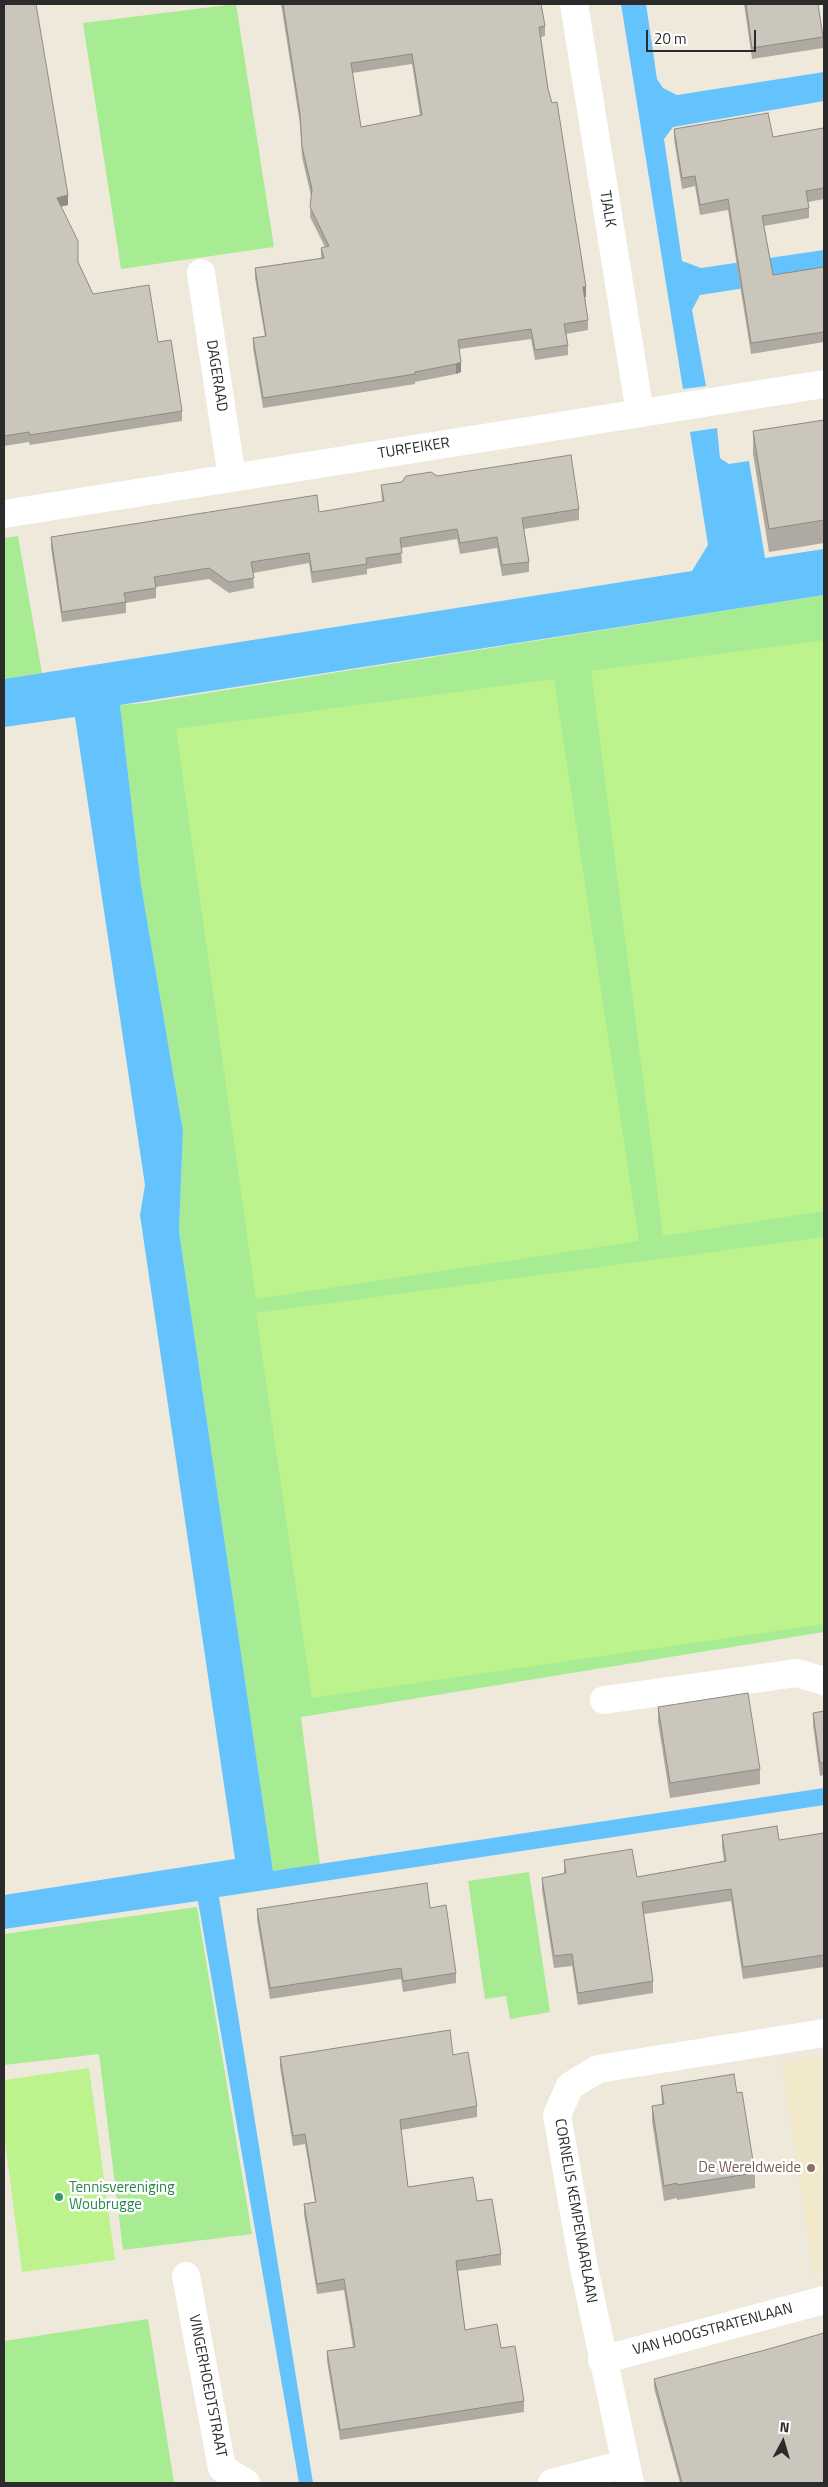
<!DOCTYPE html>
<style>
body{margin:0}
#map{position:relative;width:828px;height:2487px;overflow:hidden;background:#efe9dc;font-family:"Titillium Web",sans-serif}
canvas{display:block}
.frame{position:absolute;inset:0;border:5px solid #2b2b2b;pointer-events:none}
.north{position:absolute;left:758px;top:2417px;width:50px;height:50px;-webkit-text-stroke:4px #fff;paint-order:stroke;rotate:6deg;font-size:14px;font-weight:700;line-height:20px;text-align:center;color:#2b2b2b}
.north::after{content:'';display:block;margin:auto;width:18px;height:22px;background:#2b2b2b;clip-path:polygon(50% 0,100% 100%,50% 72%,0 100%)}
.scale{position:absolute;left:646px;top:30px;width:110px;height:22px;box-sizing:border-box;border:2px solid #2b2b2b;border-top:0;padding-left:6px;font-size:15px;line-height:18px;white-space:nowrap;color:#2b2b2b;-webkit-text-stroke:4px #fff;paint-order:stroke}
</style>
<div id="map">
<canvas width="828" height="2487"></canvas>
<div class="frame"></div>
<div class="north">N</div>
<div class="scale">20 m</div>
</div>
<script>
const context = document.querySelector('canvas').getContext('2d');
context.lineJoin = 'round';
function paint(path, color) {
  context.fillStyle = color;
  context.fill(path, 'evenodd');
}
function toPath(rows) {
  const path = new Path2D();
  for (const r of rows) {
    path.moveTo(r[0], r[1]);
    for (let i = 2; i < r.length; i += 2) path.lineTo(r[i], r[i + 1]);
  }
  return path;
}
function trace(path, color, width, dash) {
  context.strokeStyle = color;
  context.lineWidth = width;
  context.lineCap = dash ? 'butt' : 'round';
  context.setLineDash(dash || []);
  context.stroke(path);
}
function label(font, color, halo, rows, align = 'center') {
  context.font = font + ' "Titillium Web",sans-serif';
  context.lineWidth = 5;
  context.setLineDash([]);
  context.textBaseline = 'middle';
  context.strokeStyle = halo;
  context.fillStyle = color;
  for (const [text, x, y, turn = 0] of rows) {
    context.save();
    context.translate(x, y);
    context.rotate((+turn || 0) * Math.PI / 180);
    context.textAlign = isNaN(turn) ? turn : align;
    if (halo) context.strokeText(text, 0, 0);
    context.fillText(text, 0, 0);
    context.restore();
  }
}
const education = toPath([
 [824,2056,824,2272,814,2275,782,2063]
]);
const green = toPath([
 [236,4,274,247,121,269,83,23],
 [18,536,42,673,4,679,4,538],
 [824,595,824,1632,301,1717,320,1865,273,1871,179,1231,183,1131,141,885,120,705,144,703],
 [529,1872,550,2012,510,2019,506,1996,485,1999,468,1881],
 [197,1907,252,2234,123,2250,99,2054,4,2065,4,1934],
 [148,2319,174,2483,4,2483,4,2341]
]);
const pitch = toPath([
 [824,640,824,1211,663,1236,591,671],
 [554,679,639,1241,256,1299,176,729],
 [824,1237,824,1624,312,1698,256,1313],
 [89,2068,115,2260,22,2272,4,2134,4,2080]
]);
const water = toPath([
 [621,4,646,4,657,79,663,88,677,95,824,72,824,101,673,127,664,139,682,261,701,268,824,250,824,276,700,295,692,310,706,386,683,389],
 [717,428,720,458,729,464,749,461,765,558,824,549,824,595,120,705,141,885,183,1131,179,1231,273,1871,824,1788,824,1805,219,1897,313,2483,299,2483,198,1901,4,1929,4,1895,235,1859,140,1215,145,1185,75,717,4,727,4,679,692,571,708,545,690,432]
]);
const minor = toPath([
 [574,4,640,413],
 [201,273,232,478],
 [4,514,824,384],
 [604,1700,797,1673,824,1681],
 [186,2276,222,2468,246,2483],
 [602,2360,824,2300],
 [552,2483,624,2464],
 [630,2483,583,2263,557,2115,570,2086,598,2069,824,2033]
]);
const wall = toPath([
 [4,4,68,205,61,207,78,262,93,294,158,342,182,411,182,421,30,445,29,442,4,446],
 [281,4,541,4,545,26,545,36,541,37,548,89,586,297,585,297,588,320,588,330,566,334,568,345,568,355,535,360,531,339,459,349,461,372,456,374,415,382,415,384,263,408,253,348,253,338,265,337,255,278,255,268,321,258,321,248,325,247,310,217,311,196,302,157,300,124],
 [412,64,420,116,361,127,352,73],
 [744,4,818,4,823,37,823,48,752,59],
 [674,129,773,137,824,133,824,199,808,202,809,208,809,218,764,226,773,275,824,267,824,342,751,354,728,210,700,215,695,186,682,189,674,139],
 [824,420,824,543,769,552,753,454,753,431],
 [437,476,579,509,579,520,524,529,529,562,529,572,502,576,497,548,460,554,457,539,401,548,402,563,367,569,367,574,312,583,309,563,253,573,254,588,229,593,209,579,156,587,156,598,126,603,126,613,62,622,51,548,51,537,319,512,382,502,381,485],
 [658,1707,760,1769,760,1784,670,1798,658,1722],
 [824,1711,824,1775,820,1776,813,1725,813,1713],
 [824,1833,824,1967,743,1979,731,1901,644,1914,653,1981,653,1993,578,2005,572,1966,554,1968,542,1890,542,1878,564,1874,564,1860,637,1877,724,1861,722,1847,722,1835,779,1840],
 [430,1908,456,1973,456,1983,403,1992,401,1979,270,1999,257,1920,257,1909],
 [453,2055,477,2106,477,2117,401,2130,408,2187,477,2201,501,2254,501,2265,458,2271,465,2330,501,2348,524,2401,524,2412,340,2440,327,2361,327,2351,353,2347,344,2290,317,2294,304,2214,304,2204,315,2202,305,2144,293,2146,280,2067,280,2057],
 [661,2086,737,2093,755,2173,755,2188,677,2200,677,2198,664,2201,652,2121,652,2106,662,2105],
 [654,2379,824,2483,680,2483,654,2388]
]);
const shadedWall = toPath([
 [68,195,68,205,57,207,57,198],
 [583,287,586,287,586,297,583,297],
 [461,362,461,372,456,374,456,364]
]);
const building = toPath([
 [4,4,36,4,68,195,57,198,78,241,78,262,93,294,149,285,158,342,171,340,182,411,30,435,29,432,4,436,4,4],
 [283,4,541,4,545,26,539,27,548,89,552,103,557,102,586,287,583,287,588,320,564,324,568,345,535,350,531,329,458,340,461,362,456,364,415,372,415,374,263,398,253,338,266,336,255,268,324,258,321,248,329,246,310,207,312,189,302,147,300,114,283,4],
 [412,54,422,115,361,127,351,63,412,54],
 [746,4,818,4,823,37,752,48,746,4],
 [768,113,773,137,823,128,824,133,824,188,806,191,809,208,762,216,773,275,824,267,824,332,751,343,728,199,700,205,695,176,682,178,674,129,768,113],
 [824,420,824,520,769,529,753,431,824,420],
 [571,455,579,509,522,518,529,562,502,565,497,537,460,543,457,529,400,538,402,553,366,558,367,564,312,572,309,553,251,562,254,578,229,582,209,568,154,577,156,588,124,593,126,602,62,612,51,537,317,495,319,512,384,501,381,485,402,482,406,476,431,472,437,476,571,455],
 [748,1693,760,1769,670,1783,658,1707,748,1693],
 [824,1711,824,1763,820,1763,813,1713,824,1711],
 [777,1826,779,1840,824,1833,824,1955,743,1967,731,1889,642,1902,653,1981,578,1993,572,1954,554,1956,542,1878,566,1873,564,1860,632,1849,637,1877,726,1861,722,1835,777,1826],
 [427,1883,430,1908,446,1905,456,1973,403,1981,401,1968,270,1988,257,1909,427,1883],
 [450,2030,453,2055,468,2052,477,2106,400,2120,408,2187,473,2177,477,2201,492,2199,501,2254,456,2261,465,2330,497,2324,501,2348,515,2346,524,2401,340,2430,327,2351,355,2347,344,2279,317,2284,304,2204,316,2202,305,2134,293,2136,280,2057,450,2030],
 [734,2074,737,2093,742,2092,755,2173,677,2185,677,2183,664,2186,652,2106,664,2104,661,2086,734,2074],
 [824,2333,824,2483,682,2483,654,2379,769,2349,824,2333]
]);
const markers = [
 [811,2168,5,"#8d6e63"],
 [59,2197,5,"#2e9e5b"]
];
const streetNames = [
 ["TJALK",607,209,81],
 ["DAGERAAD",216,376,81],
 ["TURFEIKER",414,449,-9],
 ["CORNELIS KEMPENAARLAAN",575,2211,80],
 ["VAN HOOGSTRATENLAAN",713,2330,-15],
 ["VINGERHOEDTSTRAAT",207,2386,79]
];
const educationNames = [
 ["De Wereldweide",801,2168]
];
const leisureNames = [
 ["Tennisvereniging",69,2188],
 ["Woubrugge",69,2205]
];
paint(education, '#f2e9ca');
paint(green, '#a7eb93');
paint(pitch, '#bcf38d');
paint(water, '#64c2fc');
trace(minor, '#fff', 28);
paint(wall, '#aeaaa2');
paint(shadedWall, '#8d8b84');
paint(building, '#cac6bc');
trace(building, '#8d8b84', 1);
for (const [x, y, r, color] of markers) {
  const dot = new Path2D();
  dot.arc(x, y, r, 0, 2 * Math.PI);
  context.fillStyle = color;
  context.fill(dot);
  trace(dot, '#fff', 2);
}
label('15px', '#2b2b2b', '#fff', streetNames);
label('15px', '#785e54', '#fff', educationNames, 'right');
label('15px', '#27864d', '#fff', leisureNames, 'left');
</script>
